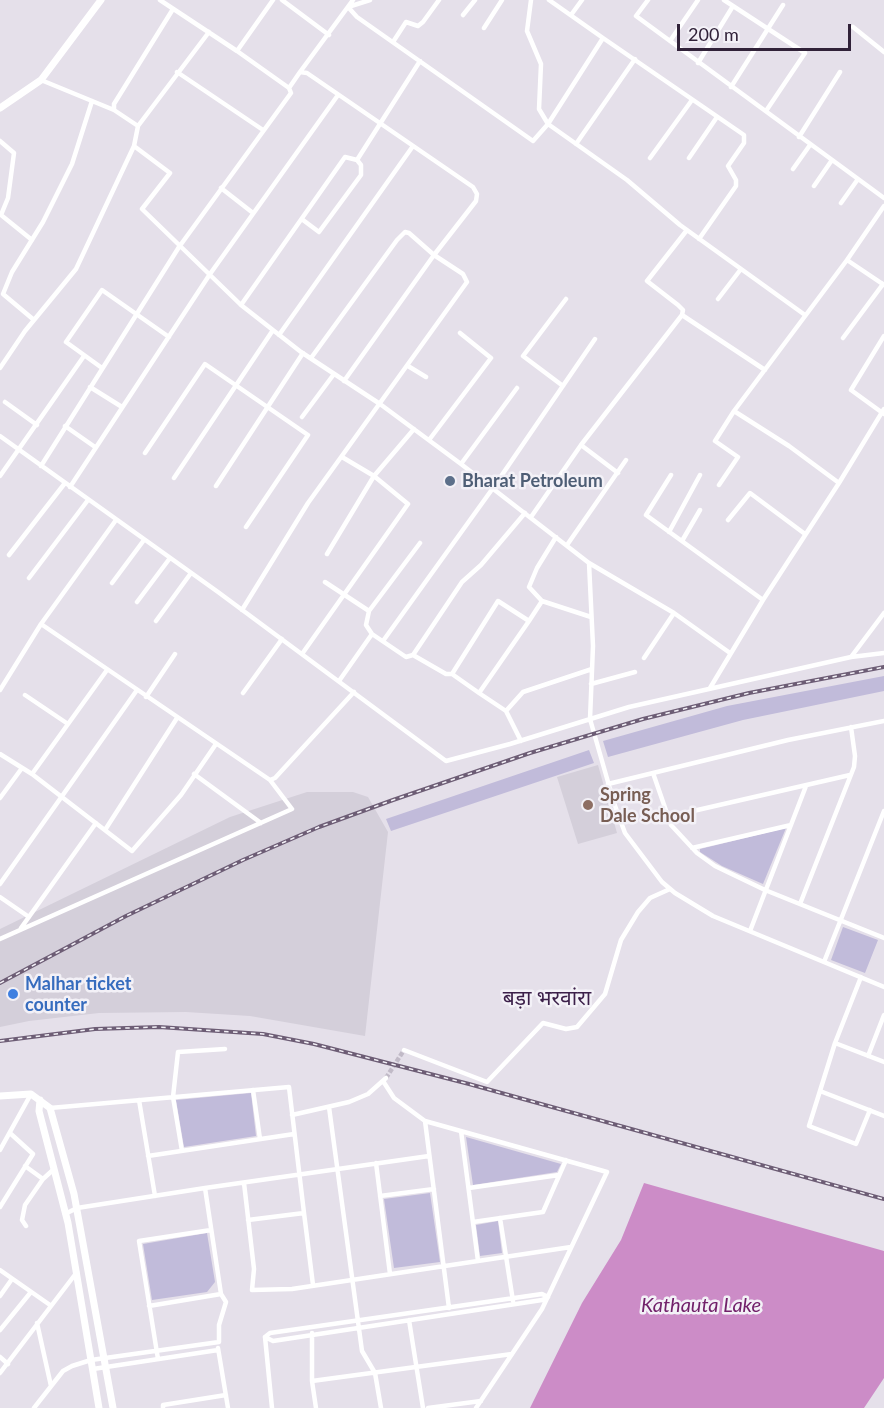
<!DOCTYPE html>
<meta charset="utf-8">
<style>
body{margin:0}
#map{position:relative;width:884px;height:1408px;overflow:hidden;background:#e5e0ea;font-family:Lato,sans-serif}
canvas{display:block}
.scale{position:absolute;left:677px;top:24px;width:174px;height:27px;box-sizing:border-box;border:3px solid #312239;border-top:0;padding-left:8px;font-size:18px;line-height:21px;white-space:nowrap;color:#312239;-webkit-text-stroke:4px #f3f1f7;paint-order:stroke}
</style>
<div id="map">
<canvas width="884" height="1408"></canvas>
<div class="scale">200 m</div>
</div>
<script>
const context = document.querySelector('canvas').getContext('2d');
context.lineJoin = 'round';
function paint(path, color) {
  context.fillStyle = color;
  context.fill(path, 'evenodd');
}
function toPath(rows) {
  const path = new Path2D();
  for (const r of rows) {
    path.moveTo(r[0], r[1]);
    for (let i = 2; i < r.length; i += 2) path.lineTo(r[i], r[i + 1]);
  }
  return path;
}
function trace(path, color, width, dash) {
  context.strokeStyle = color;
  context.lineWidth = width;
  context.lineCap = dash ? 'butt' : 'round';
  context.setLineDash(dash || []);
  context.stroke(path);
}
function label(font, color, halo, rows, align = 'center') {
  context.font = font + ' Lato,"Noto Sans Devanagari",sans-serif';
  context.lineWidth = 5;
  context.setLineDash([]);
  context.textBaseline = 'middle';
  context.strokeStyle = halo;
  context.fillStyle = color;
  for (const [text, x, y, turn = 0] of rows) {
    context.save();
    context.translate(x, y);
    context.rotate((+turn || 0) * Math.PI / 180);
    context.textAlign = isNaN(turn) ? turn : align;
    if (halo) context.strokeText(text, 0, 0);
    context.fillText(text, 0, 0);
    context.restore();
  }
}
const built = toPath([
 [598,765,617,833,578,844,557,777],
 [307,792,353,792,368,797,388,832,365,1036,250,1016,186,1012,99,1013,29,1021,0,1027,0,929,230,817]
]);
const green = toPath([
 [884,676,884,691,743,720,608,757,603,741,727,706],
 [589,750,594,763,391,831,386,819],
 [786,828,763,884,722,866,700,852,700,849],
 [843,927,878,940,865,973,831,960],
 [251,1093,256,1136,184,1147,176,1100],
 [466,1137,561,1164,557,1172,473,1185],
 [430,1193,440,1262,394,1268,384,1199],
 [498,1221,502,1253,480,1256,476,1225],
 [207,1233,215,1282,207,1292,152,1300,143,1244]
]);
const water = toPath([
 [644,1183,884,1251,884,1378,864,1408,530,1408,582,1303,621,1240]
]);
const streetTunnel = toPath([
 [386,1078,404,1050]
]);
const street = toPath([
 [282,0,329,35],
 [549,0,603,38],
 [648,0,636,16,884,198],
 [724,0,805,53,766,111],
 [348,7,357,17,533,141,548,124,539,109,541,64,527,31,531,0],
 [348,7,370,0],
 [463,15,475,0],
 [571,15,582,0],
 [853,27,884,52],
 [484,28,502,0],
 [670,41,698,0],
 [393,42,406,22,418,26,423,22,439,0],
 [237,51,273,0],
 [698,63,733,6],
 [177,72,263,130],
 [300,72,353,0],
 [41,80,114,110,138,126],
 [731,87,783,5],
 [114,110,114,104,173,9],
 [799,137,840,72],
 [0,141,14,153,8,198,1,215,32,240],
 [576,144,635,59],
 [134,146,170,173,142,209,241,305,301,352,380,404,461,464,589,563,593,646,590,719,614,803,625,833,662,882,675,893,713,916,884,987],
 [650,158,692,100],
 [689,158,717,117],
 [793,169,810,145],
 [814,186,832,160],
 [221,188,253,213],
 [841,203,858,179],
 [884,206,847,260,884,285],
 [303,220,319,232,361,175,361,165,357,160],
 [699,239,736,186,736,180,728,166,744,143,744,135,603,38,548,124,627,180,680,225,805,315],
 [718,299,741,269],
 [241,305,345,157,357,160,420,61],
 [682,315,765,370],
 [34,320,3,294,12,272,43,222,72,164,92,101],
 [279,335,413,146],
 [884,336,851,390,884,414],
 [843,338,883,284],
 [311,358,397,240,405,232,409,233,434,255,344,381],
 [408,366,426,377],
 [0,368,25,331,76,269,134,146,138,126,209,32],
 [102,368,66,342,102,290,169,337],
 [563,386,523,356,566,299],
 [90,387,122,407],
 [5,402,37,425],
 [302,417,334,374],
 [65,426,95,447],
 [0,436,218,592,446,761,510,744,629,707,851,657,884,653],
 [429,440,491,358,460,333],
 [581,445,618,473],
 [145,453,205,364,308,435,246,527],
 [461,464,517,388],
 [41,466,179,247,291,93,289,88,237,51,160,0],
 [671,475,646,515,763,600],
 [0,476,84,356],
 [174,478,273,330],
 [839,483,884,409],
 [719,485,738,457,715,441,734,411],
 [216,486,303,353],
 [70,487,210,274,338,95],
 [525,513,481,565,462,582,413,655,446,674,452,674,498,601,529,621,479,693,506,711,523,692,592,669],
 [531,517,581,445,682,315,683,310,678,305,647,281,687,230],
 [116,520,41,624,270,780,275,778,354,692],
 [728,520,750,493,805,534],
 [669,532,700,475],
 [556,537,537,568,529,587,542,601,591,617],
 [682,541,700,510],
 [567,545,626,460],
 [327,554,374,476,414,429],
 [9,555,65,483],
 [589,563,674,613,730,653],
 [29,578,88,500],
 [325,582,369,611,420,543],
 [112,583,144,540],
 [137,602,170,558],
 [242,610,308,503,467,282,463,274,434,255,476,201,477,194,473,187,307,73,300,72,289,88],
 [369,611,366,625,372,634],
 [156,621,191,573],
 [529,621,542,601],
 [383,641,493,488,595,339],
 [302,654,408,504,374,476,342,457],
 [851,657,884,613],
 [644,658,674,613],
 [452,674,479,693],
 [339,681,372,634,406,657,413,655],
 [591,684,635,672],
 [710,688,763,600,839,483,789,446,734,411,847,260],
 [0,690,41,624],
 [243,693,282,639],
 [25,695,68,724],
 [146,697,175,654],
 [506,711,521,741],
 [0,754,32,774,107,670],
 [653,773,671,825,697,853,715,866,765,890,884,938],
 [32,774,132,851,181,795,216,744],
 [194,774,261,823],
 [608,784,788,740,884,721],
 [0,798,22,768],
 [667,817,850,775],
 [105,830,177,718],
 [692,848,791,825],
 [0,884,137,690],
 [0,897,29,917],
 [800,904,854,767,855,756,851,727],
 [21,928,96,823],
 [750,931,806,786],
 [0,939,292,809,270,780],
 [824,962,884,811],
 [861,977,835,1043,809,1126,856,1144,870,1110],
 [835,1043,884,1062],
 [404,1050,487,1082,543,1023,566,1029,577,1027,605,994,621,940,638,912,650,898,670,889],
 [868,1056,884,1015],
 [383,1081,394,1098,425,1121,607,1172,542,1309,476,1408],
 [253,1090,260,1139],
 [820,1091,884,1116],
 [139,1100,155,1196],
 [329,1107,362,1351,375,1373,381,1408],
 [50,1108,289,1087,304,1213],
 [292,1115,349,1102,368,1094,386,1078],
 [425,1121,449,1308],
 [461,1131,478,1261],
 [0,1150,31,1094],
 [182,1151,173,1097,178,1052,225,1049],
 [148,1156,294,1134],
 [376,1163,390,1274],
 [25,1166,43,1179],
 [244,1183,254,1269,252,1290,292,1289,571,1247],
 [469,1188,559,1175],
 [380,1196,434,1189],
 [0,1207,33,1154,11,1134],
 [65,1214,77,1208,205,1188,429,1156],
 [500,1218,513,1301],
 [248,1220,304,1213,313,1285],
 [473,1222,543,1212,566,1160],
 [26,1226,22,1220,25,1205,43,1179,54,1169],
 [0,1270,50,1305],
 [0,1296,12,1279],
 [149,1306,221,1294],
 [409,1320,423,1408],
 [37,1323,51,1386],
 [0,1330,31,1292],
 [312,1333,312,1381,316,1408],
 [265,1337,273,1341,542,1300,548,1297],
 [265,1337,270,1333,542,1294,548,1297],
 [265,1337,272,1408],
 [218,1348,228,1408],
 [0,1357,8,1364],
 [158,1359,139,1241,211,1230],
 [93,1369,218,1350],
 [0,1373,77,1272],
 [312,1381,512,1354],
 [34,1408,63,1371,72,1366,91,1360,219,1342,219,1325,226,1302,221,1294,205,1188],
 [163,1408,163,1405,226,1395],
 [428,1408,481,1401]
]);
const secondary = toPath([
 [0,108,41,80,101,0],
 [0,1096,31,1094,50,1108,74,1194,113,1408],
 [40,1100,39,1111,68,1223,99,1408]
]);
const rail = toPath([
 [0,983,126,916,243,860,319,827,393,800,530,753,643,719,749,693,884,667],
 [0,1041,95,1029,159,1027,263,1034,314,1044,469,1084,884,1199]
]);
const markers = [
 [450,481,6,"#5c6f8a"],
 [588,805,6,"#8d6e63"],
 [13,994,6,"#3f7fe0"]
];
const serviceNames = [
 ["Bharat Petroleum",462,481]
];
const educationNames = [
 ["Spring",600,795],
 ["Dale School",600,816]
];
const shopNames = [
 ["Malhar ticket",25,984],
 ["counter",25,1005]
];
const waterNames = [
 ["Kathauta Lake",701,1306]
];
const quarterNames = [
 ["बड़ा भरवांरा",547,998]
];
paint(built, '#d4cfda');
paint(green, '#c1bbda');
paint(water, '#cc8cc7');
trace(streetTunnel, '#c1bac7', 4.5, [4.5, 2]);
trace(street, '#fff', 4.5);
trace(secondary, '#fff', 7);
trace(rail, '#6d5d75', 4);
trace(rail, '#f3f1f7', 1.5, [4.5]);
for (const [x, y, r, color] of markers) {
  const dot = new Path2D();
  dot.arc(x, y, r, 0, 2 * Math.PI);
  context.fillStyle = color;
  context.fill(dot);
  trace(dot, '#f3f1f7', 2);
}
label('bold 18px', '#4e5e75', '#f3f1f7', serviceNames, 'left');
label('bold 18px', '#785e54', '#f3f1f7', educationNames, 'left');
label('bold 18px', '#366cbe', '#f3f1f7', shopNames, 'left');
label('italic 20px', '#71216a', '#f3f1f7', waterNames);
label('21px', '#3c204a', '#f3f1f7', quarterNames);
</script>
